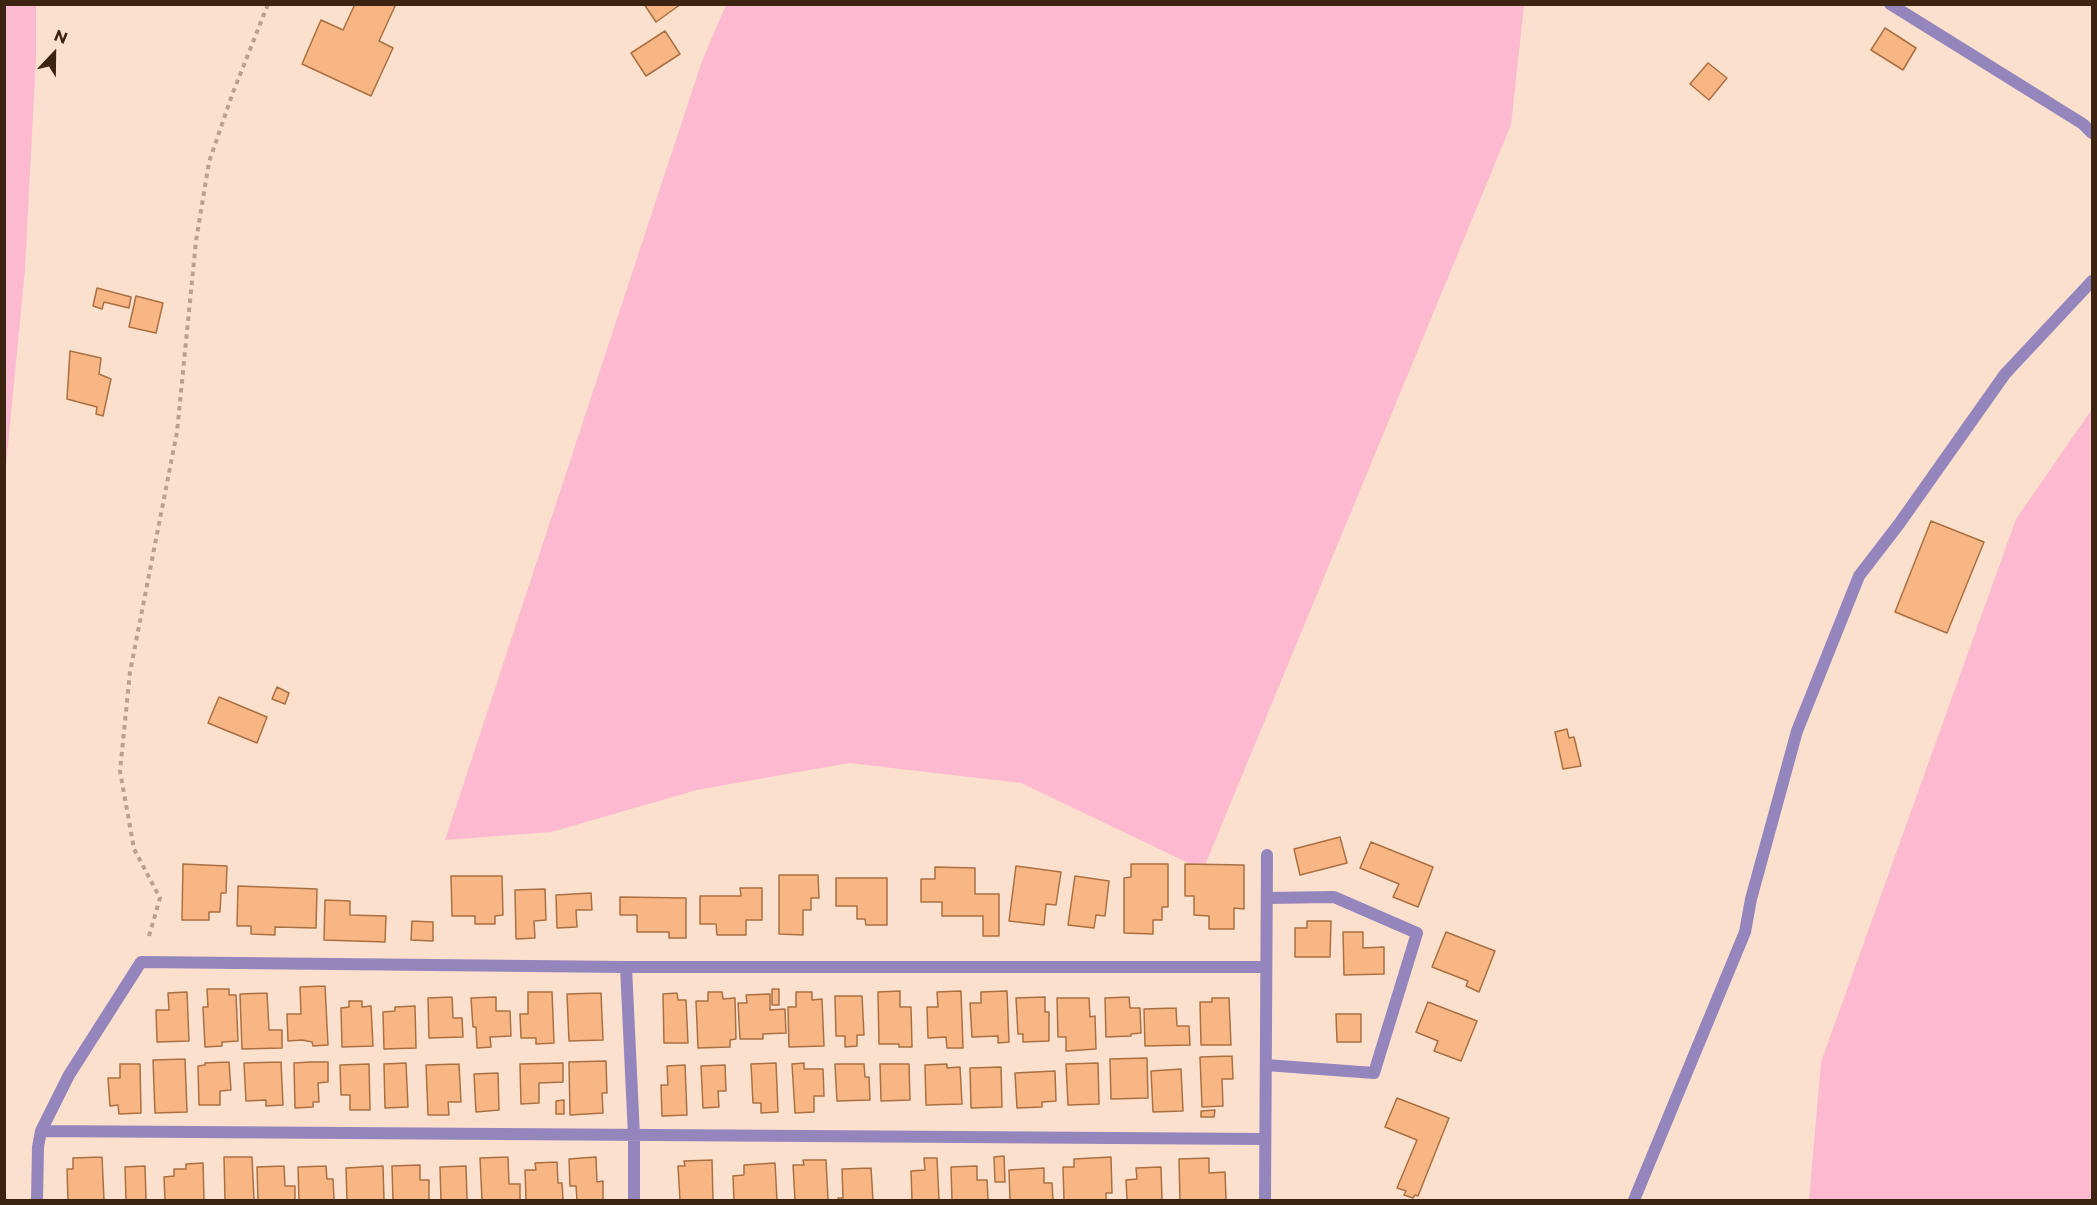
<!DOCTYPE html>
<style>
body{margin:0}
#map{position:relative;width:2097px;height:1205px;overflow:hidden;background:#fbe0ce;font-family:Montserrat,sans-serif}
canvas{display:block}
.frame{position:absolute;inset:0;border:6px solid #3c2410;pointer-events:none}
.north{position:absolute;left:24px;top:24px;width:60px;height:60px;-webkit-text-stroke:4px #fbe0ce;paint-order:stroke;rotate:22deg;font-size:16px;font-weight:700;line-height:24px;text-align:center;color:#3c2410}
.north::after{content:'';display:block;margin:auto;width:21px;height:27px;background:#3c2410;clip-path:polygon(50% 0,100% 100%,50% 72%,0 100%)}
</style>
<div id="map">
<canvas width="2097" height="1205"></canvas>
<div class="frame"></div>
<div class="north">N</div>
</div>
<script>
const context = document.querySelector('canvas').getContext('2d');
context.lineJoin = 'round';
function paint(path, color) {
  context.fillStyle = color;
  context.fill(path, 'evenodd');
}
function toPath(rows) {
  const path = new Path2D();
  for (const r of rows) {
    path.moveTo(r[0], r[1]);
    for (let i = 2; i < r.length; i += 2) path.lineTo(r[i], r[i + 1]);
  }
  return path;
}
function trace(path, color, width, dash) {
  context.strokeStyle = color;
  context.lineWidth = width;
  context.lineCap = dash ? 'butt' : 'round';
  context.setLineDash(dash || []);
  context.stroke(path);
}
const green = toPath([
 [5,4,36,5,36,56,25,269,5,476],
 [726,5,1524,5,1511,125,1203,870,1021,783,849,763,697,790,551,832,445,840,702,61],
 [2092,409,2092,1200,1809,1200,1821,1062,2016,519]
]);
const building = toPath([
 [355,4,396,4,379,41,393,48,371,96,302,64,321,20,343,30,355,4],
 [644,4,681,4,656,22,644,4],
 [1885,28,1916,48,1903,70,1871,50,1885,28],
 [665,31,680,54,646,76,631,53,665,31],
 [1708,63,1727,78,1709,100,1690,84,1708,63],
 [97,288,131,297,129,308,104,302,102,309,93,306,97,288],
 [136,296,163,303,156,333,129,327,136,296],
 [70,351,101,358,99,374,111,379,103,416,96,414,97,407,67,399,70,351],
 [1931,521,1984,542,1947,633,1895,612,1931,521],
 [277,687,289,693,285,704,272,699,277,687],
 [219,697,267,717,257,743,208,723,219,697],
 [1567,729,1569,738,1574,737,1581,766,1563,769,1555,732,1567,729],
 [1340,837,1347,863,1300,875,1294,849,1340,837],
 [1371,842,1433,867,1418,907,1393,897,1399,884,1360,868,1371,842],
 [183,864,227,866,226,893,221,893,220,912,209,912,209,920,182,920,183,864],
 [1131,864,1168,864,1168,907,1162,907,1162,920,1153,920,1153,934,1124,933,1124,878,1131,877,1131,864],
 [1185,864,1244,865,1244,909,1234,908,1234,929,1209,929,1209,916,1194,915,1194,896,1185,896,1185,864],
 [1016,866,1061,872,1056,905,1046,904,1044,925,1009,921,1016,866],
 [935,867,975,868,975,894,999,894,999,936,983,936,983,916,942,916,942,902,921,902,921,879,935,879,935,867],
 [779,875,818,875,819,898,811,898,811,910,803,910,803,935,779,934,779,875],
 [451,876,502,876,503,915,495,916,495,924,475,924,475,916,452,916,451,876],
 [1075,876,1109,881,1105,916,1096,915,1094,928,1068,925,1075,876],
 [836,878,887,878,887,925,866,925,865,919,857,919,857,906,836,906,836,878],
 [238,886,317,889,316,928,275,927,275,935,251,934,251,926,237,926,238,886],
 [740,888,762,888,762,920,746,920,746,935,717,935,716,924,700,924,700,896,741,896,740,888],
 [545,889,546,920,534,921,535,938,516,939,515,890,545,889],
 [591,893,592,910,576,910,577,927,557,928,556,895,591,893],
 [620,897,686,898,686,938,669,938,669,932,637,932,637,915,620,915,620,897],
 [325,900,350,901,350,915,386,916,385,942,324,940,325,900],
 [412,921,433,922,433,941,411,940,412,921],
 [1307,921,1331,921,1330,957,1295,957,1295,928,1307,928,1307,921],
 [1343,932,1363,932,1363,948,1384,947,1384,974,1344,975,1343,932],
 [1446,932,1495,951,1479,992,1466,986,1468,981,1432,967,1446,932],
 [325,986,328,1045,313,1046,312,1042,302,1040,288,1041,287,1014,301,1014,300,987,325,986],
 [207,989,229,989,229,995,236,995,238,1041,222,1042,222,1046,205,1047,203,1007,208,1007,207,989],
 [772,989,779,989,779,1005,772,1005,772,989],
 [900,991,900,1007,911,1007,912,1047,899,1047,899,1044,879,1044,878,992,900,991],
 [961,991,963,1048,947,1048,946,1037,928,1038,927,1007,938,1007,937,992,961,991],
 [1007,991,1009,1042,998,1043,998,1036,972,1037,970,1003,981,1003,981,992,1007,991],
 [187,992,189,1041,157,1042,156,1010,169,1010,168,993,187,992],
 [528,992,552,992,554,1043,536,1044,536,1038,521,1038,520,1014,528,1014,528,992],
 [708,992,722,992,723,999,735,998,736,1039,730,1040,730,1047,698,1048,696,1001,708,1001,708,992],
 [796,992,812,992,812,1000,822,999,824,1046,789,1047,788,1007,796,1007,796,992],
 [267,993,269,1030,282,1030,282,1048,242,1049,240,994,267,993],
 [601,993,603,1040,569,1041,567,994,601,993],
 [677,993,678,1000,686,1000,688,1043,664,1043,663,994,677,993],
 [770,994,770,1010,785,1009,786,1033,763,1034,763,1039,740,1039,738,1003,747,1003,746,995,770,994],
 [835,996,862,996,864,1035,857,1035,857,1046,845,1047,845,1036,836,1036,835,996],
 [452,997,453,1018,462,1018,463,1037,429,1038,428,998,452,997],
 [496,997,496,1011,510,1011,511,1036,490,1037,491,1047,477,1048,476,1027,473,1027,471,998,496,997],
 [1045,997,1045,1012,1049,1012,1049,1041,1023,1042,1023,1034,1018,1034,1016,998,1045,997],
 [1129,997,1130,1008,1140,1008,1141,1033,1131,1034,1131,1036,1106,1037,1105,998,1129,997],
 [1057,998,1089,998,1090,1017,1095,1016,1096,1049,1066,1051,1066,1037,1058,1037,1057,998],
 [1212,998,1229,998,1231,1045,1201,1045,1200,1002,1212,1002,1212,998],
 [349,1001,362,1001,362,1007,371,1006,373,1046,342,1047,341,1008,349,1007,349,1001],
 [1428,1002,1477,1021,1461,1061,1434,1051,1438,1041,1416,1032,1428,1002],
 [415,1006,416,1048,384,1049,383,1012,395,1011,395,1007,415,1006],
 [1176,1008,1177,1026,1189,1026,1190,1045,1145,1046,1144,1009,1176,1008],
 [1336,1014,1361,1014,1361,1042,1337,1042,1336,1014],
 [1232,1056,1233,1079,1222,1079,1223,1106,1202,1107,1200,1057,1232,1056],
 [1147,1058,1148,1098,1111,1099,1110,1059,1147,1058],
 [185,1059,187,1112,155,1113,153,1060,185,1059],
 [606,1061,607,1093,602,1093,603,1113,570,1115,569,1062,606,1061],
 [229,1062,231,1090,220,1091,220,1105,199,1105,198,1066,205,1065,205,1063,229,1062],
 [281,1062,283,1105,266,1106,266,1100,246,1101,244,1063,281,1062],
 [311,1062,328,1062,328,1082,318,1083,319,1102,313,1102,313,1107,295,1108,294,1063,311,1062],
 [406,1063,408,1107,385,1108,384,1064,406,1063],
 [563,1063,563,1082,539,1083,539,1103,521,1104,520,1064,563,1063],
 [776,1063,778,1112,761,1113,761,1103,753,1103,751,1064,776,1063],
 [804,1063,804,1069,823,1069,824,1096,814,1096,814,1112,795,1113,792,1064,804,1063],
 [1098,1063,1099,1104,1068,1105,1066,1064,1098,1063],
 [120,1064,140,1064,141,1113,119,1114,118,1105,110,1106,108,1078,120,1078,120,1064],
 [369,1064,370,1110,350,1110,350,1095,341,1095,340,1065,369,1064],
 [459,1064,461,1102,448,1102,449,1115,428,1115,426,1065,459,1064],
 [835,1064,864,1064,865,1077,869,1077,870,1100,837,1101,835,1064],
 [880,1064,909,1064,910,1100,881,1101,880,1064],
 [947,1064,947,1068,960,1067,962,1104,926,1105,925,1065,947,1064],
 [685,1065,687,1115,662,1116,661,1085,668,1085,667,1066,685,1065],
 [725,1065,726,1091,718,1091,719,1107,703,1108,701,1066,725,1065],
 [1001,1067,1002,1107,971,1108,970,1068,1001,1067],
 [1181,1069,1183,1111,1153,1112,1151,1071,1181,1069],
 [1055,1071,1056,1101,1042,1102,1042,1107,1017,1108,1015,1073,1055,1071],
 [498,1073,499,1110,476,1112,474,1074,498,1073],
 [1397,1098,1449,1118,1418,1196,1415,1195,1413,1198,1404,1195,1406,1191,1397,1188,1417,1140,1385,1127,1397,1098],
 [564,1100,564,1114,556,1114,556,1101,564,1100],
 [1215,1110,1214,1117,1201,1117,1201,1111,1215,1110],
 [1004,1156,1005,1182,995,1182,994,1157,1004,1156],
 [102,1157,104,1200,68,1200,67,1169,73,1169,73,1158,102,1157],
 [224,1157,252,1157,254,1200,225,1200,224,1157],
 [508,1157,509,1184,520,1184,520,1200,482,1200,480,1158,508,1157],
 [596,1157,597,1182,603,1181,603,1200,577,1200,576,1186,570,1186,569,1159,596,1157],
 [1111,1157,1112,1193,1106,1193,1106,1200,1064,1200,1063,1167,1074,1167,1074,1159,1111,1157],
 [924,1158,937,1158,939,1200,912,1200,911,1171,925,1170,924,1158],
 [1209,1158,1209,1173,1225,1172,1226,1200,1180,1200,1179,1159,1209,1158],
 [712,1160,713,1200,680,1200,678,1166,685,1166,684,1161,712,1160],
 [803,1160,826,1160,828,1200,795,1200,793,1165,804,1165,803,1160],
 [557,1162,558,1183,562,1183,563,1200,526,1200,525,1170,536,1170,535,1163,557,1162],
 [203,1163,204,1200,165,1200,164,1177,174,1176,174,1169,186,1169,186,1164,203,1163],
 [775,1163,777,1200,734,1200,733,1176,744,1175,744,1165,775,1163],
 [420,1165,420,1180,429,1180,429,1200,393,1200,392,1166,420,1165],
 [145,1166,146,1200,126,1200,125,1167,145,1166],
 [284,1166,285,1186,295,1186,295,1200,258,1200,257,1167,284,1166],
 [326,1166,327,1179,333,1179,334,1200,299,1200,298,1167,326,1166],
 [383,1166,384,1200,347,1200,346,1168,383,1166],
 [466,1166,467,1200,441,1200,440,1167,466,1166],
 [977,1166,977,1180,987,1180,988,1200,952,1200,951,1167,977,1166],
 [1161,1167,1162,1200,1127,1200,1126,1180,1137,1179,1136,1168,1161,1167],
 [871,1168,873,1200,838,1200,838,1198,843,1198,842,1169,871,1168],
 [1044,1168,1044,1183,1052,1183,1053,1200,1010,1200,1009,1170,1044,1168]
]);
const path = toPath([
 [149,936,160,898,134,849,120,771,130,672,177,432,196,241,209,162,232,95,268,4]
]);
const street = toPath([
 [1890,4,2083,124,2092,133],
 [626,967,634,1136,634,1200],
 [1266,1065,1374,1073,1417,933,1334,897,1267,898],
 [41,1131,1265,1139],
 [37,1200,38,1147,41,1131,69,1075,141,962,626,967,1266,967],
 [1265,1200,1267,855],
 [1634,1200,1745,932,1751,899,1797,731,1859,576,1899,524,2005,374,2092,281]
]);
paint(green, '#fdb9d0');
paint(building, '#f9b685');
trace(building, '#ab7042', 1.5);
trace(path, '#baa08d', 4, [4.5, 4.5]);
trace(street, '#9585bd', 12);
</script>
